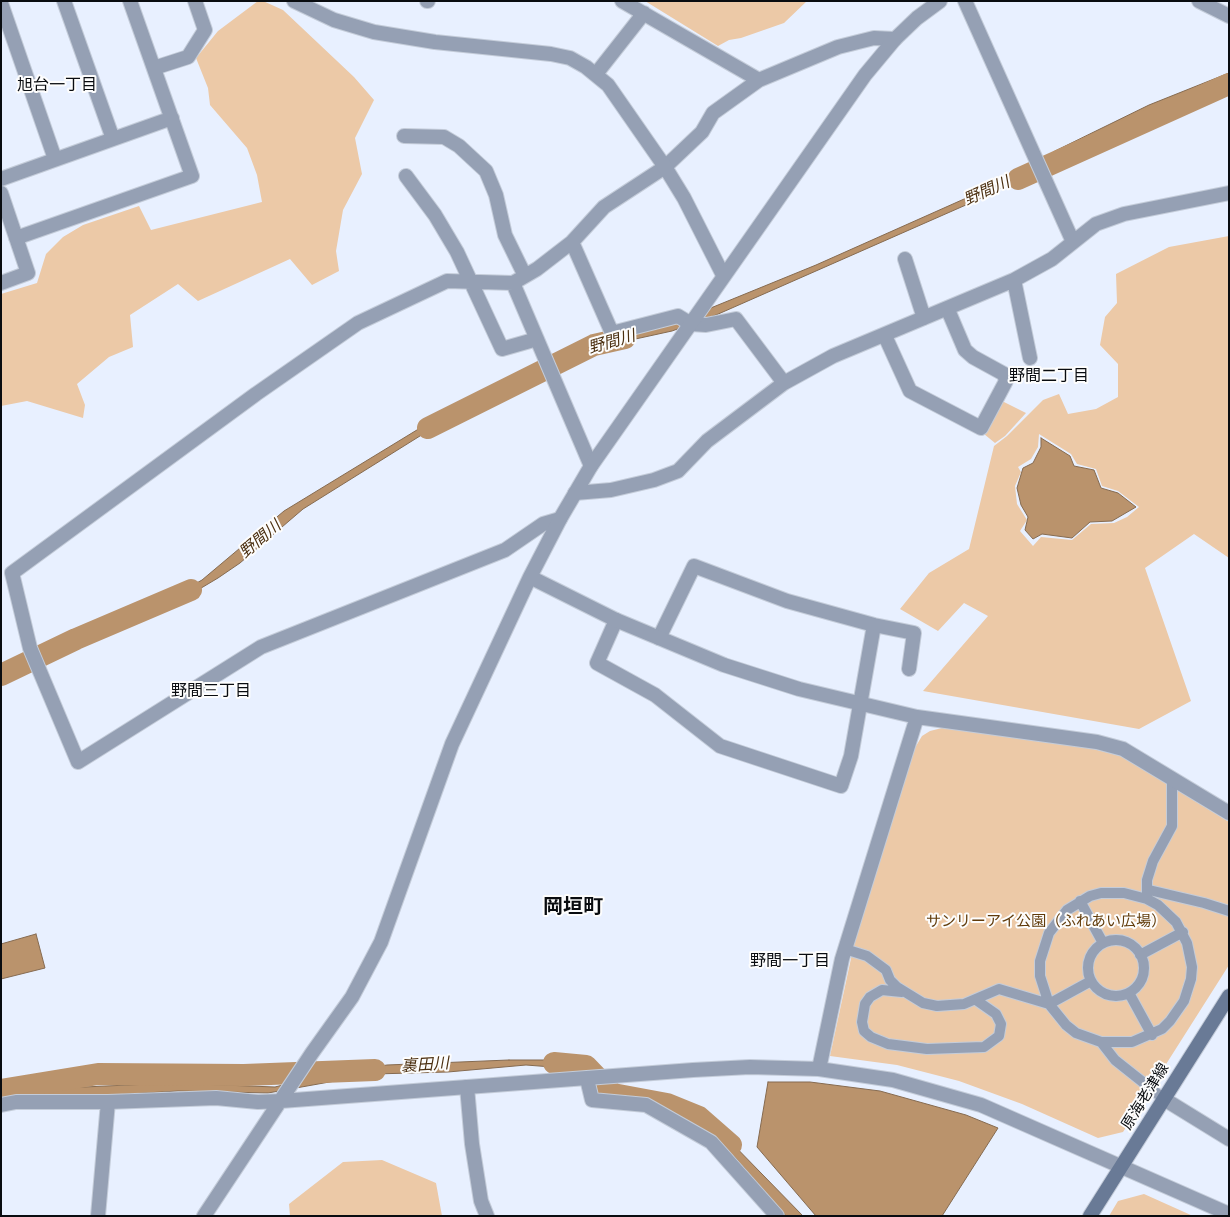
<!DOCTYPE html>
<meta charset="utf-8">
<style>
body{margin:0}
#map{position:relative;width:1230px;height:1217px;overflow:hidden;background:#e8f0ff;font-family:"Nunito Sans",sans-serif}
canvas{display:block}
.frame{position:absolute;inset:0;border:2px solid #090c10;pointer-events:none}
</style>
<div id="map">
<canvas width="1230" height="1217"></canvas>
<div class="frame"></div>
</div>
<script>
const context = document.querySelector('canvas').getContext('2d');
context.lineJoin = 'round';
function paint(path, color) {
  context.fillStyle = color;
  context.fill(path, 'evenodd');
}
function toPath(rows) {
  const path = new Path2D();
  for (const r of rows) {
    if (r.length === 3) {
      path.moveTo(r[0] + r[2], r[1]);
      path.arc(r[0], r[1], r[2], 0, 2 * Math.PI);
      continue;
    }
    path.moveTo(r[0], r[1]);
    for (let i = 2; i < r.length; i += 2) path.lineTo(r[i], r[i + 1]);
  }
  return path;
}
function trace(path, color, width, dash) {
  context.strokeStyle = color;
  context.lineWidth = width;
  context.lineCap = dash ? 'butt' : 'round';
  context.setLineDash(dash || []);
  context.stroke(path);
}
function label(font, color, halo, rows, align = 'center') {
  context.font = font + ' "Nunito Sans","Noto Sans JP",sans-serif';
  context.lineWidth = 4;
  context.setLineDash([]);
  context.textBaseline = 'middle';
  context.strokeStyle = halo;
  context.fillStyle = color;
  for (const [text, x, y, turn = 0] of rows) {
    context.save();
    context.translate(x, y);
    context.rotate((+turn || 0) * Math.PI / 180);
    context.textAlign = isNaN(turn) ? turn : align;
    if (halo) context.strokeText(text, 0, 0);
    context.fillText(text, 0, 0);
    context.restore();
  }
}
const green = toPath([
 [258,1,263,1,283,10,354,77,374,100,355,138,362,174,343,210,336,251,339,271,312,285,290,259,198,301,178,284,130,315,133,347,109,357,77,384,85,405,83,418,27,401,1,406,1,294,37,283,46,254,63,237,83,225,139,206,151,230,262,202,257,175,247,148,210,105,208,88,196,58,218,31],
 [645,1,807,1,784,23,741,38,729,40,718,46],
 [1229,236,1229,558,1194,534,1145,568,1191,701,1139,729,923,691,988,616,964,603,938,631,900,609,929,573,969,549,994,446,1007,436,1043,400,1059,394,1068,414,1096,409,1118,397,1118,364,1100,345,1105,317,1117,303,1116,274,1169,247],
 [1039,434,1071,454,1077,464,1096,469,1102,486,1118,491,1139,507,1127,517,1114,523,1091,524,1072,540,1041,537,1033,546,1020,531,1027,520,1017,504,1015,486,1021,472,1018,467,1031,459,1038,447],
 [1002,401,1026,413,1005,436,995,443,984,434],
 [946,727,1094,749,1124,757,1229,822,1229,965,1123,1132,1098,1138,1022,1104,959,1081,897,1065,830,1056,855,940,913,751,922,736,930,731],
 [382,1160,436,1183,442,1216,290,1216,289,1204,343,1162],
 [1144,1194,1193,1216,1109,1216,1118,1201]
]);
const water = toPath([
 [1229,73,1229,81,1178,100,1125,126,1055,159,984,197,716,315,672,331,608,345,585,353,543,374,506,387,468,406,303,509,240,563,218,578,176,603,1,685,1,677,23,665,147,611,202,580,284,511,471,397,581,350,674,323,816,265,1000,183,1055,151,1149,105,1229,73],
 [1041,438,1070,456,1074,466,1094,470,1101,488,1118,493,1136,507,1112,521,1090,522,1072,538,1042,534,1033,539,1025,530,1028,517,1021,505,1017,488,1023,468,1033,463,1041,447,1041,438],
 [36,934,45,968,1,979,1,944,36,934],
 [509,1060,571,1060,581,1062,604,1085,615,1091,658,1095,676,1104,696,1118,721,1132,803,1216,786,1216,719,1139,662,1105,613,1097,578,1069,526,1065,448,1072,374,1074,268,1093,178,1091,98,1096,1,1094,1,1088,12,1087,84,1087,172,1083,275,1087,314,1077,387,1065,509,1060],
 [768,1082,810,1082,880,1091,966,1115,998,1128,942,1216,816,1216,757,1147,768,1082]
]);
const river = toPath([
 [1018,179,1229,84],
 [428,428,594,345,625,338],
 [1,675,76,639,191,590],
 [554,1063,586,1066,613,1094,667,1104,699,1117,731,1145],
 [1,1090,98,1074,244,1075,375,1070]
]);
const pedestrian = toPath([
 [1149,890,1204,903,1229,911],
 [1147,899,1147,880,1153,861,1172,826,1172,778],
 [1080,901,1103,943],
 [1116,968,28],
 [845,949,867,956,886,970,890,980,897,987,923,1003,937,1006,964,1004,999,989,1049,1004,1091,981],
 [1140,955,1183,932],
 [902,992,882,990,870,997,865,1004,862,1022,864,1031,871,1037,888,1044,927,1049,984,1047,999,1036,1001,1024,996,1014,976,1000],
 [1129,993,1152,1035],
 [1101,1042,1132,1042,1162,1029,1170,1021,1184,1001,1191,979,1192,967,1187,943,1176,922,1158,905,1147,899,1124,893,1101,893,1090,896,1067,910,1049,933,1040,961,1040,976,1049,1004,1066,1025,1076,1033,1101,1042,1115,1060,1164,1099]
]);
const minor = toPath([
 [64,1,113,139],
 [427,1,428,1],
 [622,1,759,80],
 [965,1,1073,242],
 [1199,1,1229,16],
 [1,3,55,159],
 [154,68,188,57,205,30,195,1],
 [596,74,644,13],
 [404,136,444,137,459,146,486,171,496,195,505,235,525,276],
 [406,176,435,215,457,252,502,349,537,339],
 [1,179,172,118],
 [1,193,28,273,1,283],
 [16,238,192,176,130,1],
 [572,242,612,333,678,316,691,324,706,325,736,319,784,383],
 [905,259,924,318],
 [1014,280,1030,358],
 [513,283,591,466],
 [885,336,910,391,981,428,1006,381,1004,374,973,357,965,350,948,310],
 [575,493,611,490,654,480,678,471,707,441,784,383,833,356,1014,280,1052,259,1096,224,1124,214,1229,193],
 [560,519,543,524,505,550,261,647,78,762,30,648,12,573,256,394,358,323,447,281,513,283,537,269,572,242,604,207,665,167,702,132,713,113,759,80,838,47,874,38,895,39],
 [616,620,597,663,655,695,720,746,841,786,851,756,874,625],
 [659,638,694,566,787,601,874,625,914,633,909,669],
 [587,1079,592,1100,646,1105,711,1142,777,1216],
 [467,1087,472,1144,481,1201,487,1216],
 [1164,1099,1229,1139],
 [98,1216,108,1102]
]);
const tertiary = toPath([
 [294,1,334,20,374,32,435,42,551,54,570,58,586,67,608,85,665,167,684,198,723,275],
 [530,577,616,620,724,665,799,689,917,717],
 [819,1069,842,959,917,717,1097,742,1123,749,1229,813],
 [1,1105,16,1102,108,1102,216,1098,258,1102,281,1101,693,1070,750,1067,819,1069,893,1080,981,1105,1229,1214],
 [204,1216,312,1053,352,997,381,942,452,744,530,577,560,519,591,466,865,75,895,39,917,18,940,1]
]);
const secondary = toPath([
 [1090,1216,1229,996]
]);
const parkNames = [
 ["サンリーアイ公園（ふれあい広場）",1046,922]
];
const streetNames = [
 ["原海老津線",1146,1097,-58]
];
const neighbourhoodNames = [
 ["旭台一丁目",57,86],
 ["野間二丁目",1049,377],
 ["野間三丁目",211,692],
 ["野間一丁目",790,962]
];
const waterNames = [
 ["野間川",987,192,-24],
 ["野間川",612,343,-16],
 ["野間川",261,540,-40],
 ["裏田川",425,1066,-4]
];
const districtNames = [
 ["岡垣町",573,908]
];
paint(green, '#ecc9a7');
paint(water, '#ba936c');
trace(water, '#856a50', 1);
trace(river, '#ba936c', 22);
trace(pedestrian, '#c4ccd9', 12);
trace(minor, '#c4ccd9', 16);
trace(tertiary, '#c4ccd9', 16);
trace(secondary, '#c4ccd9', 16);
trace(pedestrian, '#95a0b4', 10);
trace(minor, '#95a0b4', 14);
trace(tertiary, '#95a0b4', 14);
trace(secondary, '#697a96', 14);
label('15px', '#613b0a', '#fdfdfd', parkNames);
label('15px', '#090c10', '#fdfdfd', streetNames);
label('16px', '#090c10', '#fdfdfd', neighbourhoodNames);
label('italic 16px', '#4b2f10', '#fdfdfd', waterNames);
label('bold 20px', '#090c10', '#fdfdfd', districtNames);
</script>
